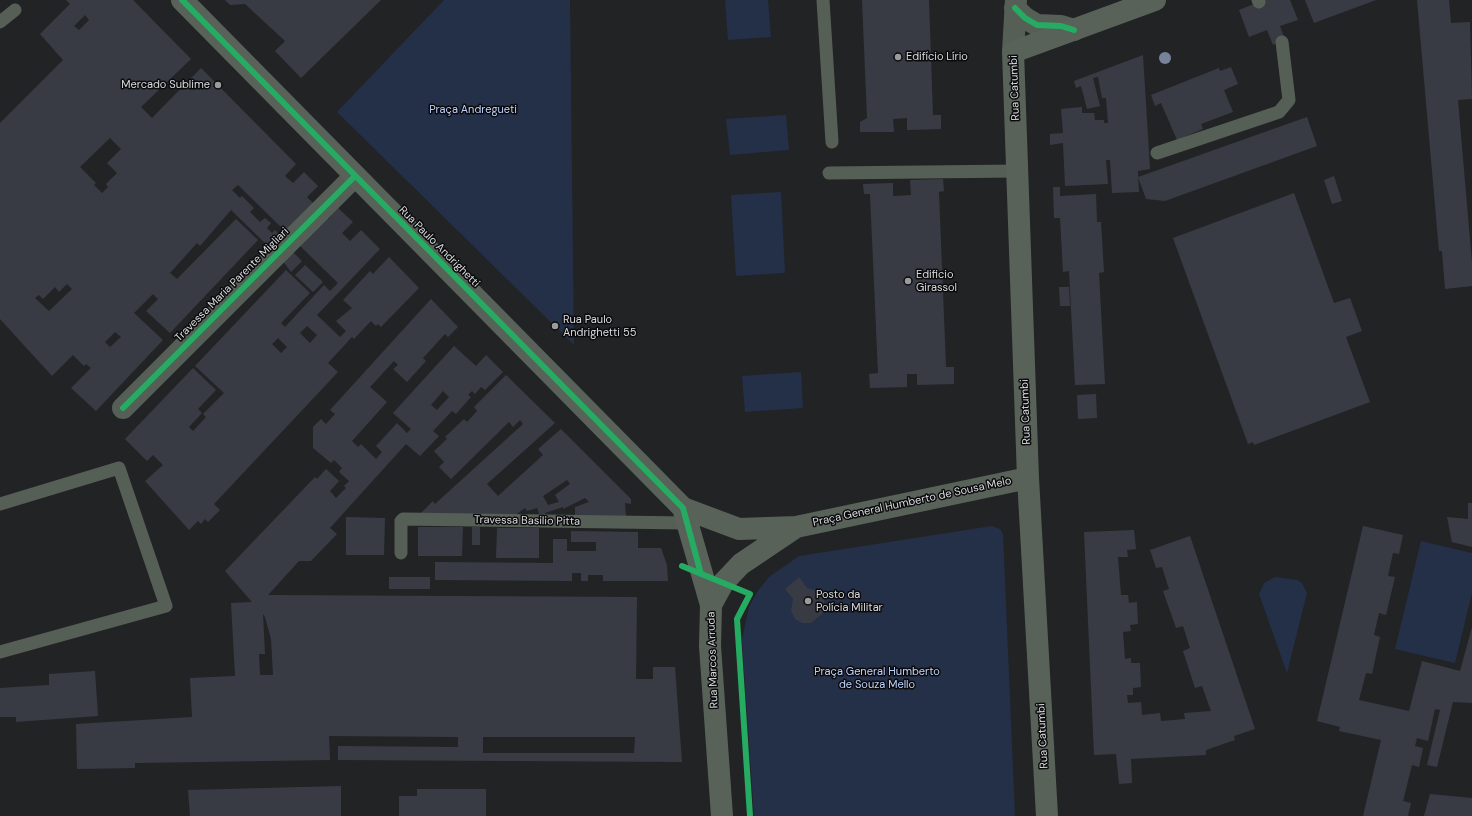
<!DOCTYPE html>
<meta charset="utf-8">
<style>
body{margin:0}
canvas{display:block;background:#212325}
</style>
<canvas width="1472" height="816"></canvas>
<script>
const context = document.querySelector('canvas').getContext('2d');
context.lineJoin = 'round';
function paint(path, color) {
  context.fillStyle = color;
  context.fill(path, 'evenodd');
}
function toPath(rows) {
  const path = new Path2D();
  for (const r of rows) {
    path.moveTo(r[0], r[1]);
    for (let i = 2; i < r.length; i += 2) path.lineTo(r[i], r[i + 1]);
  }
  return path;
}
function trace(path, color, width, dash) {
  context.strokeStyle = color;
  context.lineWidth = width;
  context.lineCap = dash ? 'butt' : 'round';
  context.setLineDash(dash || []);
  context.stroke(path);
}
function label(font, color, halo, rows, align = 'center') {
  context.font = font + ' "DM Sans",sans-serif';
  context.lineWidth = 3;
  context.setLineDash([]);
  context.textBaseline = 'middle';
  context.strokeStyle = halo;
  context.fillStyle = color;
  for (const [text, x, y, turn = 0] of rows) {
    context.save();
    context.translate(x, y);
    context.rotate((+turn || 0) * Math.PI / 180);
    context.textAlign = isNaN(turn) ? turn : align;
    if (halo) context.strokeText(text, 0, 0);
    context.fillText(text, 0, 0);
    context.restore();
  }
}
const green = toPath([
 [444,0,570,0,574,345,337,112],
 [725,0,768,0,771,37,728,40],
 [786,115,789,150,730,155,726,119],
 [781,192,785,273,736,276,731,195],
 [801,372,803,408,745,412,742,376],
 [992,526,1000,529,1003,534,1015,816,754,816,742,640,749,607,757,592,769,577,799,556],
 [1421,541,1472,553,1472,593,1455,663,1395,649],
 [1275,577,1298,580,1302,583,1307,593,1287,673,1259,594,1264,583]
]);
const building = toPath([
 [66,0,133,0,191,59,141,107,152,118,201,68,296,164,285,176,293,183,304,172,318,186,307,197,313,203,285,231,238,185,232,190,240,198,242,196,254,208,250,212,260,222,265,218,271,223,267,228,272,233,275,230,281,236,271,247,269,247,231,210,200,246,197,243,170,273,177,279,236,219,258,240,170,333,146,311,158,299,153,294,134,313,163,340,96,411,71,388,91,368,86,364,84,366,73,355,52,376,0,319,0,123,63,60,40,34,70,4],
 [85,15,89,20,79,30,74,26],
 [110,138,121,149,107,163,117,173,106,184,108,187,102,193,94,185,96,183,80,167],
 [67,284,72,289,49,311,35,298,39,295,43,299,55,287,59,292],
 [115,332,121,337,110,347,105,342],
 [225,0,381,0,301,78,275,51,285,41,245,4,230,5],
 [862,0,929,0,933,115,941,115,941,129,907,130,907,118,893,119,894,132,860,132,860,122,867,118],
 [1264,0,1290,0,1298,20,1280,26,1285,40,1273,45,1267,30,1249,37,1239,10],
 [1305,0,1376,0,1314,23],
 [1417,0,1449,0,1451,23,1470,22,1472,99,1458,100,1472,263,1472,286,1445,289,1442,251,1439,251],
 [1143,55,1150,169,1138,171,1139,192,1112,193,1110,160,1106,160,1108,184,1065,186,1063,143,1050,145,1050,134,1063,133,1061,109,1082,107,1082,113,1094,113,1095,120,1104,120,1104,123,1108,123,1106,98,1102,98,1098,77,1093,78,1100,106,1087,109,1081,86,1076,88,1074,81],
 [1231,67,1238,84,1224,90,1233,112,1201,124,1203,129,1177,140,1161,103,1155,106,1151,95,1219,68,1220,71],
 [1307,117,1317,146,1165,201,1146,199,1138,177],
 [1334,176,1342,201,1332,204,1324,180],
 [943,179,944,191,939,192,946,367,954,367,954,384,917,385,917,374,907,374,907,387,870,388,869,374,878,373,870,194,864,194,863,184,893,183,893,196,911,195,910,180],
 [1053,187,1060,187,1060,196,1096,194,1097,222,1101,222,1104,272,1099,273,1105,384,1075,385,1069,271,1063,272,1060,218,1054,218],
 [1294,193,1334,303,1350,298,1362,331,1346,337,1370,402,1254,445,1253,442,1248,444,1173,238],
 [338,208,353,222,342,233,350,241,361,230,380,249,317,315,340,337,346,331,336,321,352,308,343,300,370,271,373,274,389,257,419,288,381,327,378,324,376,326,371,321,354,339,352,337,328,363,338,372,214,504,220,510,208,522,205,519,201,524,198,521,189,530,145,481,163,465,153,455,147,461,125,439,193,368,216,390,198,409,202,413,189,427,193,431,206,417,203,414,224,393,195,366,286,270,310,293,281,323,285,327,324,285,330,291,338,283,297,243,323,214,328,219],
 [307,326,317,335,310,343,300,333],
 [278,338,287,347,281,353,272,344],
 [291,250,302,261,291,272,282,260],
 [305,265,323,282,313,292,295,275],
 [1059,287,1069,287,1070,306,1060,306],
 [431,299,458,327,448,337,445,334,423,358,426,361,407,382,393,369,398,365,394,361,370,387,387,402,352,441,358,447,361,444,376,459,382,452,376,446,397,423,407,433,411,429,393,413,454,346,476,366,486,355,503,372,485,390,481,387,475,394,472,391,468,395,471,397,456,414,452,411,433,431,439,436,420,456,406,444,330,528,337,534,311,561,299,561,268,595,637,597,636,679,653,679,653,667,675,667,682,762,338,760,338,746,458,747,458,737,329,736,330,760,135,763,135,768,77,769,76,724,192,717,190,678,235,676,231,603,252,602,225,571,315,477,317,479,326,469,339,481,330,491,336,498,346,488,344,486,349,481,339,472,342,468,334,460,331,463,313,448,313,427,321,419,326,424,335,414,330,410],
 [443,391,449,397,437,410,431,405],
 [263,614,265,617,271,639,273,675,260,675,259,654,265,654],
 [483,737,635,737,634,753,483,753],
 [506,375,555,423,487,484,498,496,543,455,538,449,561,429,631,499,631,504,625,503,626,516,575,516,575,507,589,502,585,498,563,509,563,507,545,513,546,516,540,516,537,508,527,511,525,508,514,516,421,513,433,501,435,504,523,424,520,420,513,427,509,422,451,479,439,467,444,462,434,451,447,439,445,437,464,419,467,422,477,411,474,407],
 [567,480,570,484,555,495,559,502,548,505,543,496],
 [1096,394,1097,418,1078,419,1077,395],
 [1468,503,1472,503,1472,547,1452,542,1447,517,1468,519],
 [346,517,385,518,384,555,346,555],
 [1363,526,1403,535,1399,554,1393,553,1388,576,1395,577,1386,615,1379,613,1374,635,1380,637,1372,674,1366,673,1359,700,1409,711,1422,661,1460,671,1472,627,1472,703,1453,702,1437,767,1427,765,1440,710,1435,709,1428,741,1417,738,1415,746,1423,748,1419,767,1412,765,1403,801,1411,803,1408,816,1363,816,1381,740,1339,731,1340,727,1317,721],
 [418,527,463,527,462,556,418,556],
 [472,527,480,527,480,545,472,545],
 [497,528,539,528,539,558,496,558],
 [1134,530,1136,549,1127,550,1128,557,1118,557,1121,595,1128,595,1129,603,1137,602,1138,624,1130,625,1131,631,1123,632,1125,659,1131,658,1131,663,1140,663,1141,687,1133,688,1133,695,1127,695,1128,703,1141,702,1142,715,1160,713,1161,721,1185,719,1184,713,1211,711,1202,686,1195,688,1183,651,1190,648,1183,626,1176,628,1163,591,1169,589,1162,567,1156,568,1150,550,1190,536,1255,729,1234,736,1235,740,1206,750,1206,755,1131,759,1132,783,1119,784,1116,754,1094,755,1084,532],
 [571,531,638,532,638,548,661,548,667,565,668,581,603,581,603,575,588,575,588,581,581,581,581,573,572,573,572,581,435,580,435,562,553,563,553,539,567,539,567,551,596,551,596,542,571,542],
 [389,577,430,577,430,589,389,589],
 [799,577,807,588,818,591,824,600,825,606,822,614,811,623,802,623,795,619,791,611,793,599,785,589],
 [95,671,98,716,16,722,16,717,0,717,0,688,49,685,49,674],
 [341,786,341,816,190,816,188,790],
 [417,789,486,789,486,816,399,816,399,796,417,796],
 [1430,794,1472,798,1472,816,1424,816]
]);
const service = toPath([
 [823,0,832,142],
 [1258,0,1259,2],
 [0,22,15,10],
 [1157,153,1279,112,1289,100,1282,42],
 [829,173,1017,171],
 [0,504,119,468,166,606,0,652],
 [401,553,401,521,403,519,686,523]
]);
const minor = toPath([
 [123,408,355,176]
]);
const tertiary = toPath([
 [1015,8,1025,18,1037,25,1061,26,1074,30],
 [1013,52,1016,0]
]);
const secondary = toPath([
 [182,0,683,508,739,529,796,527],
 [683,508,711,605,710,646,722,816],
 [711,605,723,583,741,564,796,527,1028,478],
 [1047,816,1028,478,1013,52,1155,0]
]);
const cycleway = toPath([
 [182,0,683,508,701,574],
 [1015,8,1025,18,1037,25,1061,26,1074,30],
 [123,408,355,176],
 [682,566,750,594,737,619,750,816]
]);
const trees = [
 [1165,58]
];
const markers = [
 [898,57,4,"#999b9d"],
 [218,85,4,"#999b9d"],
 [908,281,4,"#999b9d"],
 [555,326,4,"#999b9d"],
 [808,601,4,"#999b9d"]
];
const poiNames = [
 ["Edifício Lírio",906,57],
 ["Mercado Sublime",210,85,"right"],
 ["Edificio",916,275],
 ["Girassol",916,288],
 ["Rua Paulo",563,320],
 ["Andrighetti 55",563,333],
 ["Posto da",816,595],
 ["Polícia Militar",816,608]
];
const streetNames = [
 ["Rua Catumbi",1015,88,-92],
 ["Rua Paulo Andrighetti",439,247,45],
 ["Travessa Maria Parente Migliari",232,285,-45],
 ["Rua Catumbi",1026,412,-92],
 ["Praça General Humberto de Sousa Melo",912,502,-12],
 ["Travessa Basilio Pitta",527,521,1],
 ["Rua Marcos Arruda",713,660,-92],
 ["Rua Catumbi",1043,736,-93]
];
const parkNames = [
 ["Praça Andregueti",473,110],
 ["Praça General Humberto",877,672],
 ["de Souza Mello",877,685]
];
paint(green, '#242f48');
paint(building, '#383b44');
trace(service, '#565f56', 13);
trace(minor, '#565f56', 22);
trace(tertiary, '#565f56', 22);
trace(secondary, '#586259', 22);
trace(cycleway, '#26ab63', 6);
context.fillStyle = '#78839b';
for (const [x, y] of trees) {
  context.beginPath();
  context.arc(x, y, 6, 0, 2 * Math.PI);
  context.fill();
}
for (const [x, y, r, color] of markers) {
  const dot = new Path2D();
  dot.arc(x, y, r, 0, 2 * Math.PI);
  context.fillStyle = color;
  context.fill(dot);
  trace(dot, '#0b0b0d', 1.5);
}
label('11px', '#dadbde', '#0b0b0d', poiNames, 'left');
label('11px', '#dadbde', '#0b0b0d', streetNames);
label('11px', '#c0d2fc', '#0b0b0d', parkNames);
</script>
